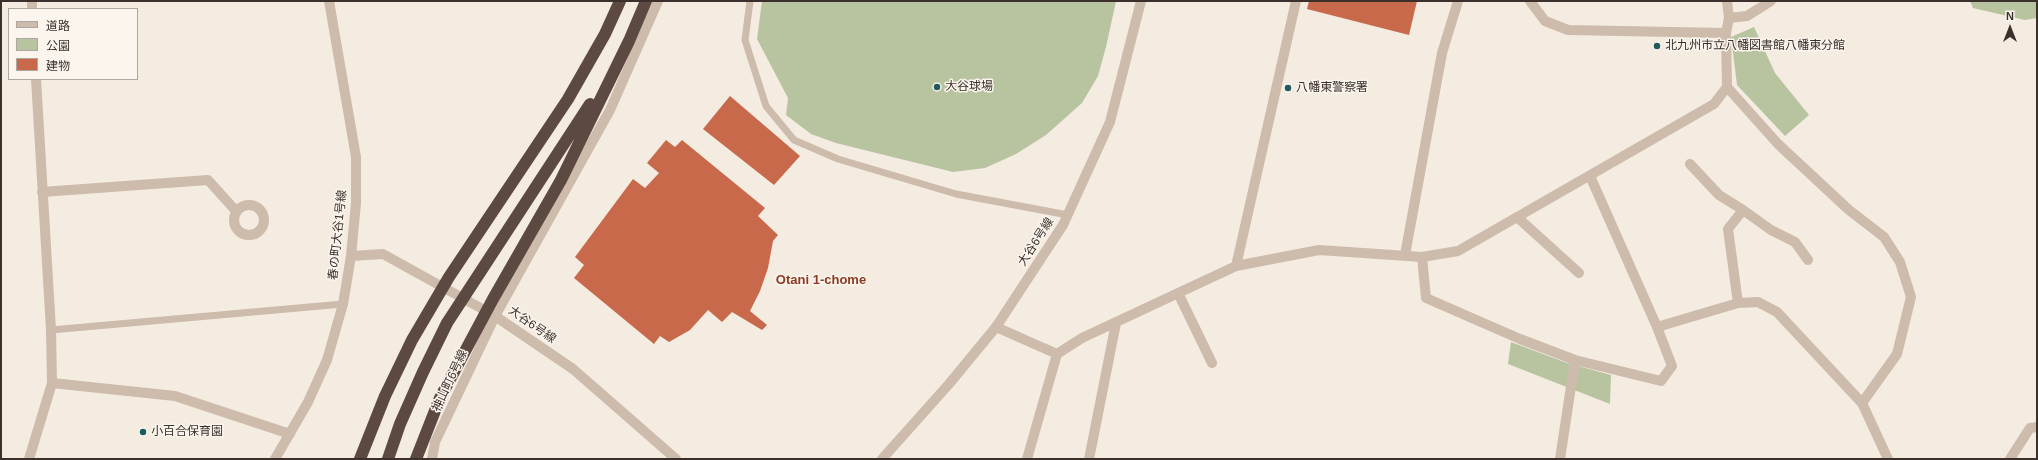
<!DOCTYPE html>
<meta charset="utf-8">
<style>
body{margin:0}
#map{position:relative;width:2038px;height:460px;overflow:hidden;background:#f4ebe1;font-family:Arial,"Noto Sans JP",sans-serif}
canvas{display:block}
.frame{position:absolute;inset:0;border:2px solid #3b302b;pointer-events:none}
.legend{position:absolute;left:8px;top:8px;width:130px;height:72px;box-sizing:border-box;background:#fbf5ee;border:1px solid #aea6a0;margin:0;padding:5px 7px;list-style:none;font-size:12px;color:#3b302b}
.legend li{display:flex;align-items:center;gap:8px;height:20px}
.legend b{width:20px;border:1px solid #aea6a0}
.north{position:absolute;left:1990px;top:8px;width:40px;height:40px;-webkit-text-stroke:3px #fbf5ee;paint-order:stroke;rotate:0deg;font-size:11px;font-weight:700;line-height:16px;text-align:center;color:#3b302b}
.north::after{content:'';display:block;margin:auto;width:14px;height:18px;background:#3b302b;clip-path:polygon(50% 0,100% 100%,50% 72%,0 100%)}
</style>
<div id="map">
<canvas width="2038" height="460"></canvas>
<div class="frame"></div>
<ul class="legend">
<li><b style="height:5px;background:#cdbbac"></b>道路</li>
<li><b style="height:11px;background:#b8c4a0"></b>公園</li>
<li><b style="height:11px;background:#c8694b"></b>建物</li>
</ul>
<div class="north">N</div>
</div>
<script>
const context = document.querySelector('canvas').getContext('2d');
context.lineJoin = 'round';
function paint(path, color) {
  context.fillStyle = color;
  context.fill(path, 'evenodd');
}
function toPath(rows) {
  const path = new Path2D();
  for (const r of rows) {
    if (r.length === 3) {
      path.moveTo(r[0] + r[2], r[1]);
      path.arc(r[0], r[1], r[2], 0, 2 * Math.PI);
      continue;
    }
    path.moveTo(r[0], r[1]);
    for (let i = 2; i < r.length; i += 2) path.lineTo(r[i], r[i + 1]);
  }
  return path;
}
function trace(path, color, width, dash) {
  context.strokeStyle = color;
  context.lineWidth = width;
  context.lineCap = dash ? 'butt' : 'round';
  context.setLineDash(dash || []);
  context.stroke(path);
}
function label(font, color, halo, rows, align = 'center') {
  context.font = font + ' Arial,"Noto Sans JP",sans-serif';
  context.lineWidth = 3;
  context.setLineDash([]);
  context.textBaseline = 'middle';
  context.strokeStyle = halo;
  context.fillStyle = color;
  for (const [text, x, y, turn = 0] of rows) {
    context.save();
    context.translate(x, y);
    context.rotate((+turn || 0) * Math.PI / 180);
    context.textAlign = isNaN(turn) ? turn : align;
    if (halo) context.strokeText(text, 0, 0);
    context.fillText(text, 0, 0);
    context.restore();
  }
}
const green = toPath([
 [762,1,1116,1,1106,47,1098,76,1082,103,1046,135,1016,154,985,168,953,172,836,143,811,134,786,115,788,98,757,39],
 [1970,1,2037,1,2037,18,2025,20,1973,8],
 [1754,27,1775,73,1809,115,1785,136,1737,85,1731,37],
 [1511,342,1567,363,1611,375,1610,404,1508,364]
]);
const building = toPath([
 [1309,1,1417,1,1409,35,1307,9],
 [730,96,800,156,774,185,703,129],
 [666,140,675,147,682,140,765,208,758,216,778,235,773,241,768,268,760,291,750,311,767,325,762,330,732,312,722,322,708,310,690,330,669,342,660,336,654,344,574,278,584,265,575,257,633,179,645,188,659,173,647,163]
]);
const service = toPath([
 [750,1,745,40,766,106,794,140,838,159,956,194,1068,215],
 [51,330,343,304]
]);
const minor = toPath([
 [32,1,32,9],
 [1530,1,1545,21,1568,30,1726,33],
 [1729,18,1747,16,1771,1],
 [1727,87,1778,144,1849,210,1884,237,1900,262,1911,297,1897,354,1862,403],
 [1690,164,1719,195,1743,210,1728,229,1738,303],
 [42,192,208,180,236,211],
 [249,220,15],
 [1743,210,1771,230,1795,242,1808,260],
 [1517,217,1579,273],
 [1405,255,1442,53,1458,1],
 [1422,257,1426,298,1520,339,1575,360,1661,381,1672,366,1657,327,1590,176],
 [1236,266,1296,1],
 [1178,293,1212,363],
 [495,316,610,110,658,1],
 [996,327,1057,354],
 [1657,327,1738,303,1758,302,1777,312,1862,403,1888,459],
 [52,383,175,396,290,434],
 [29,459,52,383,51,330,36,79],
 [1027,459,1057,354,1082,338,1236,266,1319,250,1422,257,1458,251,1714,104,1727,87,1726,33,1729,18,1727,1],
 [1089,459,1116,323],
 [1560,459,1575,360],
 [2010,459,2030,428,2037,427]
]);
const tertiary = toPath([
 [351,256,383,254,495,316,573,369,676,459],
 [275,459,308,402,327,360,343,304,351,256,356,203,356,157,329,1],
 [432,459,435,442,495,316],
 [882,459,949,384,996,327,1063,225,1110,122,1141,1]
]);
const motorway = toPath([
 [360,459,385,396,412,340,449,277,568,99,605,34,620,1],
 [388,459,400,424,423,372,447,323,590,104],
 [416,459,440,398,493,299,561,180,629,41,646,1]
]);
const markers = [
 [1657,46,4,"#1f5a5e"],
 [937,87,4,"#1f5a5e"],
 [1288,88,4,"#1f5a5e"],
 [143,432,4,"#1f5a5e"]
];
const poiNames = [
 ["北九州市立八幡図書館八幡東分館",1665,46],
 ["大谷球場",945,87],
 ["八幡東警察署",1296,88],
 ["小百合保育園",151,432]
];
const streetNames = [
 ["春の町大谷1号線",338,235,-84],
 ["大谷6号線",1036,242,-57],
 ["大谷6号線",532,325,35],
 ["神山町6号線",450,381,-65]
];
const neighbourhoodNames = [
 ["Otani 1-chome",821,280]
];
paint(green, '#b8c4a0');
paint(building, '#c8694b');
trace(service, '#cdbbac', 7);
trace(minor, '#cdbbac', 10);
trace(tertiary, '#cdbbac', 10);
trace(motorway, '#5c4a42', 12);
for (const [x, y, r, color] of markers) {
  const dot = new Path2D();
  dot.arc(x, y, r, 0, 2 * Math.PI);
  context.fillStyle = color;
  context.fill(dot);
  trace(dot, '#fbf5ee', 1.5);
}
label('12px', '#3b302b', '#fbf5ee', poiNames, 'left');
label('12px', '#3b302b', '#fbf5ee', streetNames);
label('bold 13px', '#8c3b22', '#fbf5ee', neighbourhoodNames);
</script>
